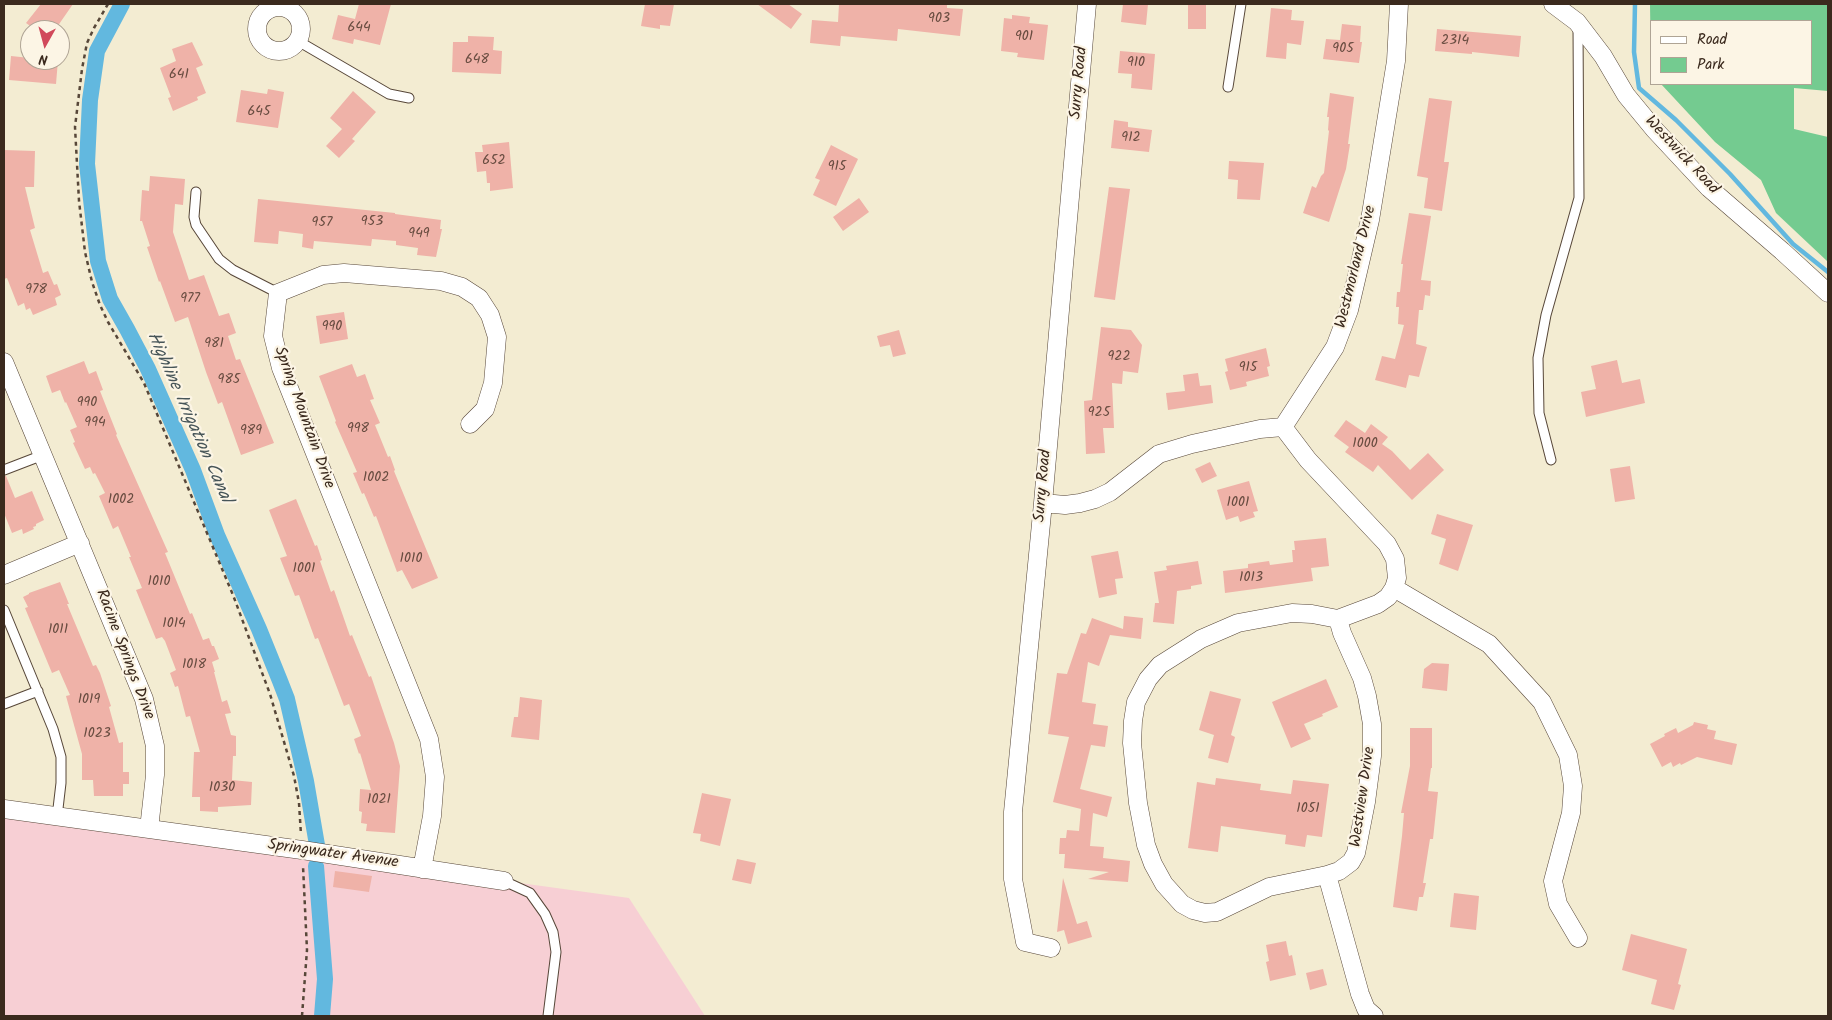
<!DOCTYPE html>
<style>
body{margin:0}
#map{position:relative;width:1832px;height:1020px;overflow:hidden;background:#f3ecd2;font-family:Kalam,sans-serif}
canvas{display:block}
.frame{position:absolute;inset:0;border:5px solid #3b2a1e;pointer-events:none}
.legend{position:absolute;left:1650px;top:20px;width:162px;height:65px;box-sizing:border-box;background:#fcf5e5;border:1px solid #afa495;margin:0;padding:6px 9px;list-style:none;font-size:15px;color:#3b2a1e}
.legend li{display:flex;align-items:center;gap:10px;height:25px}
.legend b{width:25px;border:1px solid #afa495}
.north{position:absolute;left:20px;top:20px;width:50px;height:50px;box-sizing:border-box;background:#fcf5e5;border:1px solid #afa495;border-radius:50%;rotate:187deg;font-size:14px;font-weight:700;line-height:20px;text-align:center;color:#3b2a1e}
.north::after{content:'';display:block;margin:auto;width:18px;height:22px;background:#d1495b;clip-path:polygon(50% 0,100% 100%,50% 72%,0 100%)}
</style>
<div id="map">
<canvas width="1832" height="1020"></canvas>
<div class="frame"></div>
<ul class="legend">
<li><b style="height:6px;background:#fff"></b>Road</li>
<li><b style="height:14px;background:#74cb90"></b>Park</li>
</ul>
<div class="north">N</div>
</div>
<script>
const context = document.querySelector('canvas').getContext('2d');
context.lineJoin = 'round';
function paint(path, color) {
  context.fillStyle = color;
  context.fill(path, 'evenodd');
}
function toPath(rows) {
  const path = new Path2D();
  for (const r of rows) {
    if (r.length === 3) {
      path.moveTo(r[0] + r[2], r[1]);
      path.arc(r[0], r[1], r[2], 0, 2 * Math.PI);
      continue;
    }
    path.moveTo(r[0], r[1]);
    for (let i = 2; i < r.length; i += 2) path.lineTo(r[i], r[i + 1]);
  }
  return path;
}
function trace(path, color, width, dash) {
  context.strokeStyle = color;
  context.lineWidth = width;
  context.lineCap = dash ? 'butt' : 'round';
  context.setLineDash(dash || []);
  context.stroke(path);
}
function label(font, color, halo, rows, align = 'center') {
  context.font = font + ' Kalam,sans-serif';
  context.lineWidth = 4.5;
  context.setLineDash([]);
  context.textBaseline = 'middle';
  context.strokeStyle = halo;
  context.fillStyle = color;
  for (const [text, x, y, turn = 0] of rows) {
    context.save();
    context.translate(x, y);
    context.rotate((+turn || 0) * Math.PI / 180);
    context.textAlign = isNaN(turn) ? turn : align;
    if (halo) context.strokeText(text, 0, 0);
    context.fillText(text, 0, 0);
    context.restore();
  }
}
const built = toPath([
 [4,812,629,898,705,1016,4,1016]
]);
const green = toPath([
 [1650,4,1828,4,1828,91,1794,88,1794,129,1828,137,1828,259,1827,261,1776,213,1761,180,1715,142,1661,84,1811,84,1811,21,1651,21,1651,73]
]);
const stream = toPath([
 [1635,4,1634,52,1639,88,1676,120,1730,174,1793,244,1828,272]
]);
const canal = toPath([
 [122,4,97,51,90,100,87,164,98,261,110,299,127,329,148,369,193,470,217,535,259,629,280,681,287,699,306,781,317,845],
 [316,866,325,979,322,1016]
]);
const building = toPath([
 [41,4,73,4,55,30,36,30,26,23],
 [359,4,391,4,380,45,354,39,353,44,332,39,338,15,355,19],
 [645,4,674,4,670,26,660,25,660,29,641,26],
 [757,4,788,4,802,14,791,29],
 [839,4,947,4,947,8,963,9,960,36,898,29,897,41,841,36,840,46,810,43,812,20,838,22],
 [1123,4,1148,4,1146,25,1121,22],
 [1188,4,1206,4,1206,29,1188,29],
 [1271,8,1292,10,1291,20,1304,21,1301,45,1287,43,1286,59,1266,57],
 [1012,15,1030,17,1029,23,1048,25,1044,60,1017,57,1018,53,1001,51,1004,18,1012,19],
 [1342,24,1361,26,1360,42,1362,42,1359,63,1323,59,1326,39,1340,40],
 [1437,29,1521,36,1519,57,1472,52,1472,54,1435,51],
 [468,36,494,37,493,50,502,51,501,74,452,72,453,42,468,42],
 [192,42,203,65,196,68,206,93,197,97,198,100,173,111,168,98,171,97,160,68,176,61,172,49],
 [1120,51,1155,54,1152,90,1131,88,1132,74,1118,73],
 [11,56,30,58,30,60,58,60,56,84,9,80],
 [268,89,284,92,278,128,236,122,241,90,267,94],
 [353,91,376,112,352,139,355,141,339,158,326,146,342,129,330,118],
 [1330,93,1354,97,1348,144,1350,144,1346,169,1329,222,1303,213,1312,186,1316,188,1321,176,1324,173,1329,131,1328,130,1329,117,1327,117],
 [1429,98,1452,101,1444,162,1449,162,1442,211,1424,208,1428,178,1417,176],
 [1114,120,1128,122,1128,127,1152,130,1149,152,1111,148],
 [509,142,513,188,490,191,490,183,487,183,486,171,477,172,475,152,483,152,482,145],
 [831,145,858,159,836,206,813,195,820,180,815,178],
 [4,150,35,151,34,187,25,187,35,228,30,230,43,273,48,271,54,285,57,284,61,295,55,298,57,305,33,315,30,308,26,310,24,303,18,306,7,278,4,279],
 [1229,161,1264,163,1260,200,1237,199,1238,180,1228,179],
 [150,176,185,179,183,205,175,204,173,232,189,280,204,275,219,316,229,313,236,333,228,336,236,360,240,359,274,443,241,455,222,402,218,404,206,372,188,317,175,322,160,281,159,282,147,247,150,246,142,221,140,221,142,190,149,191],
 [1109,187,1130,189,1115,300,1094,297],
 [859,198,869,212,843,231,833,217],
 [258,199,395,213,395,214,441,220,440,229,442,229,436,257,417,255,418,248,396,245,396,241,372,239,371,246,314,241,313,249,302,247,303,234,279,231,278,244,254,242],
 [1409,213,1431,216,1421,280,1431,281,1430,296,1425,295,1423,310,1419,310,1416,344,1427,347,1419,377,1409,375,1406,388,1375,380,1382,356,1395,359,1404,325,1398,324,1399,307,1396,307,1397,292,1400,292,1403,264,1401,264],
 [344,312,348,339,320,344,316,316],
 [1101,327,1131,330,1142,345,1138,373,1123,371,1122,384,1112,383,1114,428,1103,428,1105,453,1086,454,1084,401,1092,400],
 [899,330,906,354,893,357,890,345,880,347,877,336],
 [1266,348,1270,366,1267,367,1269,376,1246,382,1247,386,1230,390,1225,372,1228,371,1225,359],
 [1617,360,1622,383,1640,379,1645,403,1586,417,1581,392,1596,389,1591,366],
 [84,361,89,374,96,371,103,390,100,391,117,434,116,435,168,552,165,553,190,614,192,613,203,640,209,638,212,646,214,646,219,659,212,662,215,672,214,672,222,702,227,700,231,713,225,714,231,735,236,736,236,756,233,756,232,780,252,782,251,805,218,807,218,812,200,811,200,797,192,797,194,752,200,752,190,716,186,717,178,686,175,687,170,673,176,670,165,641,162,637,156,639,136,590,142,588,129,557,131,557,118,526,113,529,99,496,105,493,95,473,93,474,90,467,85,469,73,443,75,442,70,430,77,427,66,402,65,403,60,390,52,393,46,376],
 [352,364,357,377,365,374,374,399,370,400,380,423,375,425,388,457,390,456,395,470,394,471,438,578,412,589,402,570,397,572,376,516,374,517,364,493,362,494,353,473,357,472,335,422,336,421,319,376],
 [1198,373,1200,386,1211,385,1213,403,1168,410,1166,393,1185,391,1183,375],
 [1346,420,1365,433,1371,424,1388,437,1382,444,1392,451,1410,470,1428,453,1444,470,1412,500,1378,465,1373,472,1345,452,1349,447,1334,436],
 [1210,462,1217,476,1202,483,1195,469],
 [1630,466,1635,499,1615,502,1610,469],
 [4,476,6,476,15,498,32,491,44,520,36,524,36,526,33,527,34,529,23,534,22,529,12,533,4,513],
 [1249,481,1258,511,1253,512,1255,517,1240,522,1238,516,1226,520,1217,490],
 [296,499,315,546,317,545,322,560,320,561,331,592,334,590,350,636,352,635,369,677,371,676,394,743,400,766,395,833,366,831,367,824,361,823,362,812,359,811,360,789,371,790,360,753,359,754,354,739,361,736,349,704,344,706,318,638,315,639,299,595,295,596,280,558,287,556,269,510],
 [1437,514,1473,525,1458,571,1439,564,1446,539,1431,534],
 [1326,538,1329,566,1311,568,1313,581,1225,593,1223,571,1248,568,1248,564,1269,561,1270,565,1293,562,1292,550,1295,550,1294,541],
 [1118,551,1123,578,1115,579,1117,594,1099,598,1091,556],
 [1198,561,1202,584,1191,586,1191,589,1177,591,1174,624,1153,622,1155,603,1159,603,1154,572,1167,570,1166,566],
 [60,582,69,604,67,604,93,666,96,665,100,673,111,706,109,707,119,743,123,742,123,772,129,772,129,784,123,784,123,796,94,796,93,780,82,780,82,754,66,696,70,695,59,670,52,673,25,608,28,607,23,597,29,594,29,593],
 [1124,616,1143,618,1141,639,1110,635,1099,666,1088,662,1082,702,1096,704,1093,724,1108,726,1105,747,1091,745,1080,789,1112,797,1107,817,1093,813,1090,846,1104,847,1103,858,1130,861,1128,882,1088,879,1109,872,1064,868,1065,854,1059,854,1060,838,1066,838,1067,830,1079,831,1081,809,1053,802,1069,737,1048,734,1057,673,1067,674,1081,633,1086,634,1092,618,1123,629],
 [1432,663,1449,664,1447,691,1422,688,1424,669],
 [1326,679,1338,707,1322,714,1323,716,1304,724,1311,739,1291,748,1272,702],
 [1210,691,1241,699,1231,735,1235,737,1228,763,1208,758,1214,735,1199,730],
 [520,697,542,700,539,740,511,737,514,717,518,717],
 [1694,722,1708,725,1707,729,1716,731,1714,739,1737,744,1732,765,1697,757,1681,765,1680,763,1673,767,1671,762,1662,767,1650,744,1665,736,1664,734,1676,728,1678,733,1693,725],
 [1410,728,1432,728,1432,768,1431,768,1428,791,1438,792,1433,839,1430,839,1423,883,1426,883,1423,897,1419,897,1417,911,1393,907,1402,836,1404,813,1401,813,1410,766],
 [1216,778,1261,784,1260,790,1291,794,1293,780,1329,784,1322,837,1307,835,1305,847,1285,844,1286,835,1221,826,1218,852,1188,848,1197,782,1215,785],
 [702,793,731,799,720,846,700,841,701,834,693,833],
 [737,859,756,863,751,884,732,880],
 [335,871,372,876,369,892,333,887],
 [1063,878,1077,924,1087,921,1092,937,1068,944,1064,930,1057,932],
 [1454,893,1479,896,1476,930,1450,927],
 [1631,934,1687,949,1678,984,1681,985,1674,1010,1651,1004,1657,980,1622,970],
 [1286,941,1289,956,1292,955,1296,975,1270,981,1266,962,1269,961,1266,945],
 [1323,969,1327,985,1310,990,1306,973]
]);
const path = toPath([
 [108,4,94,28,87,43,82,69,75,127,79,201,85,252,92,282,100,305,108,322,144,383,233,595,270,694,294,776,299,803,301,835],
 [302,1016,307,950,303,866]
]);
const service = toPath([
 [298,41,389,94,409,98],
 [1228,87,1241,4],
 [196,192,194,217,196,225,219,259,233,270,278,293],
 [1551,460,1539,413,1538,358,1546,315,1579,198,1578,26],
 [4,470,43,455],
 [4,610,53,729,61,757,61,783,57,817],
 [4,704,38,691],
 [504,881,530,893,545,914,553,932,556,952,548,1016]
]);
const minor = toPath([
 [1553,4,1577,22,1603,56,1626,95,1654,129,1709,188,1782,251,1828,293],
 [279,29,22],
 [4,362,144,699,155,746,155,775,149,829],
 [1283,427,1335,347,1349,310,1370,220,1396,61,1399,4],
 [1283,427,1308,460,1387,544,1395,559,1397,578,1394,588,1388,597,1378,604,1338,619],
 [1043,503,1065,505,1080,503,1095,499,1110,492,1159,454,1192,444,1260,429,1283,427],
 [4,575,80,543],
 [1394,588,1489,644,1542,702,1568,755,1573,786,1571,813,1553,881,1558,904,1578,938],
 [1292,613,1312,614,1338,619,1342,633,1362,678,1367,696,1372,724,1372,756,1366,802,1356,853,1351,862,1339,871,1327,875,1269,887,1217,912,1205,913,1193,910,1182,904,1164,884,1153,864,1146,845,1138,803,1132,743,1133,721,1136,702,1148,679,1160,665,1201,639,1238,623,1292,613],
 [4,809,302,850,504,881],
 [422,869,432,816,435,777,429,739,281,368,273,336,278,293,323,275,344,273,441,281,462,287,479,298,490,315,497,337,493,383,485,409,470,424],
 [1327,875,1360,994,1366,1009,1374,1016],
 [1051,948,1025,942,1013,879,1013,812,1043,503,1087,4]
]);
const numberNames = [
 ["903",939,20],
 ["644",359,29],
 ["901",1024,38],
 ["2314",1455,42],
 ["905",1343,50],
 ["648",477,61],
 ["910",1136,64],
 ["641",179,76],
 ["645",259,113],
 ["912",1131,139],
 ["652",494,162],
 ["915",837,168],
 ["953",372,223],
 ["957",322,224],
 ["949",419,235],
 ["978",36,291],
 ["977",190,300],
 ["990",332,328],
 ["981",214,345],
 ["922",1119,358],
 ["915",1248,369],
 ["985",229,381],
 ["990",87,404],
 ["925",1099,414],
 ["994",95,424],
 ["998",358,430],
 ["989",251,432],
 ["1000",1365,445],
 ["1002",376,479],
 ["1002",121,501],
 ["1001",1238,504],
 ["1010",411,560],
 ["1001",304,570],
 ["1013",1251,579],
 ["1010",159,583],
 ["1014",174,625],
 ["1011",58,631],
 ["1018",194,666],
 ["1019",89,701],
 ["1023",97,735],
 ["1030",222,789],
 ["1021",379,801],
 ["1051",1308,810]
];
const streetNames = [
 ["Surry Road",1080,83,-85],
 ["Westwick Road",1681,156,47],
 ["Westmorland Drive",1357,267,-76],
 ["Spring Mountain Drive",303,418,70],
 ["Surry Road",1044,486,-85],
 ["Racine Springs Drive",124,655,69],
 ["Westview Drive",1364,797,-82],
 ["Springwater Avenue",333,855,8]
];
const waterNames = [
 ["Highline Irrigation Canal",188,418,66]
];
paint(built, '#f7cfd4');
paint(green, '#74cb90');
trace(stream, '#62b8df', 4.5);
trace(canal, '#62b8df', 16);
paint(building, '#efb2a8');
trace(service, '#574739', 11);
trace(minor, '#574739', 19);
trace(path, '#574739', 2.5, [4, 4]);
trace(service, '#fff', 9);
trace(minor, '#fff', 18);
label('14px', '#684c40', null, numberNames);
label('16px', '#3b2a1e', '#fcf5e5', streetNames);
label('italic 18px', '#475558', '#fcf5e5', waterNames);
</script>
